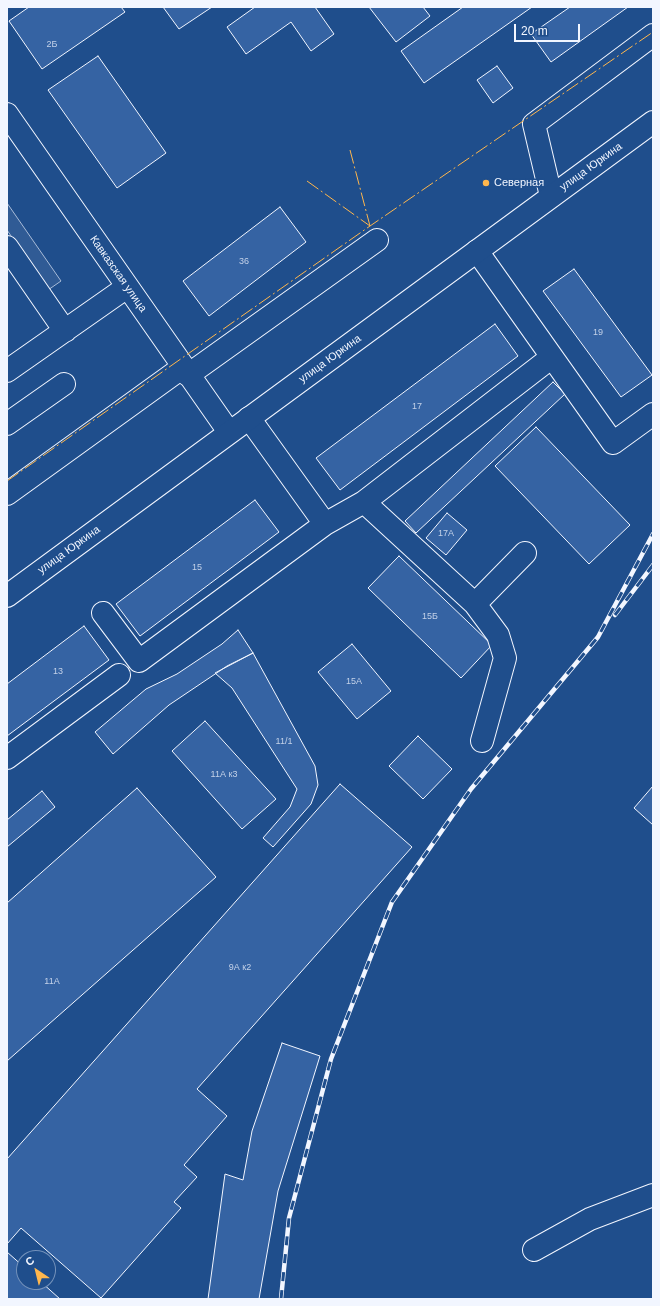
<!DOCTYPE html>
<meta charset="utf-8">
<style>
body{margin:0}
#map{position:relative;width:660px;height:1306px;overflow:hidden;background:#1f4e8c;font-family:Helvetica,sans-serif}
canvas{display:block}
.frame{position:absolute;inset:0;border:8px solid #f2f6ff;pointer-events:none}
.north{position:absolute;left:16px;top:1250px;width:40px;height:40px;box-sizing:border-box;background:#1f4e8c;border:1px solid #7391ba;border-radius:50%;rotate:325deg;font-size:11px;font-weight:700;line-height:16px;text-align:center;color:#f2f6ff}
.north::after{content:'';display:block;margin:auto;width:14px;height:18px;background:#ffb74d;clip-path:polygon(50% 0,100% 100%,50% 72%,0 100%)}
.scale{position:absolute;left:514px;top:24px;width:66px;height:18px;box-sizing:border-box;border:2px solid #f2f6ff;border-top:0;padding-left:5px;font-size:12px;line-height:14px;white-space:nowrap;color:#f2f6ff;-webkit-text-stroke:3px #1f4e8c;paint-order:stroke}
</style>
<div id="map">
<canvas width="660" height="1306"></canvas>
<div class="frame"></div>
<div class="north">С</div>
<div class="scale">20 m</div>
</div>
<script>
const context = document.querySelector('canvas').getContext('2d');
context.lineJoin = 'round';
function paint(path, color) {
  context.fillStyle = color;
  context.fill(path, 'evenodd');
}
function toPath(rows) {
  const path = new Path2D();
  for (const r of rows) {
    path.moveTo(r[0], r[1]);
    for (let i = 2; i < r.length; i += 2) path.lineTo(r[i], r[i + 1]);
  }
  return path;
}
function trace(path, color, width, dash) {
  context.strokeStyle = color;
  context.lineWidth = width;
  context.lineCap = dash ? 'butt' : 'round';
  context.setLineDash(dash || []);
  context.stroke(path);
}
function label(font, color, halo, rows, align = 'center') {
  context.font = font + ' Helvetica,sans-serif';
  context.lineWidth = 3;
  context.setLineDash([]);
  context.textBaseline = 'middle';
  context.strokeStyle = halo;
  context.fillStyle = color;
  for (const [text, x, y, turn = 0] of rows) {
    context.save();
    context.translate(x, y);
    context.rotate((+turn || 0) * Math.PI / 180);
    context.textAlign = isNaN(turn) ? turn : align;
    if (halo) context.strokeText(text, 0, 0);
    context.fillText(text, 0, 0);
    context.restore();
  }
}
const parking = toPath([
 [7,203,61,281,48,290,7,230,7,203]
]);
const building = toPath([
 [29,7,121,7,125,12,42,69,9,21,29,7],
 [163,7,212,7,179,29,163,7],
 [255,7,315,7,334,34,311,51,291,22,246,54,227,27,255,7],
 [369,7,423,7,430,16,396,42,369,7],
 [463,7,532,7,424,83,401,51,463,7],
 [570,7,628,7,551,62,531,34,570,7],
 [98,56,166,153,117,188,48,90,98,56],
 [497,66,513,88,493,103,477,80,497,66],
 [280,207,306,242,209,316,183,281,280,207],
 [574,269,652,375,621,397,543,291,574,269],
 [495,324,518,356,340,490,316,458,495,324],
 [553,382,565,394,416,533,405,521,553,382],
 [536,427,630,525,589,564,495,466,536,427],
 [255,500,279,532,140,636,116,604,255,500],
 [447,513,467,530,446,555,426,538,447,513],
 [399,556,492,645,461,678,368,588,399,556],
 [84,626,109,660,7,736,7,684,84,626],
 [238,630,253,653,227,666,169,705,113,754,95,732,146,689,177,674,222,644,238,630],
 [352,644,391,691,357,719,318,672,352,644],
 [253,653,315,766,318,785,311,804,273,847,263,838,290,807,297,789,232,688,215,673,253,653],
 [205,721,276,799,242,829,172,751,205,721],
 [418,736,452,769,423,799,389,766,418,736],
 [340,784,412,847,197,1089,227,1116,184,1165,197,1177,174,1202,181,1208,101,1298,21,1228,7,1244,7,1159,340,784],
 [653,786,653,825,634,808,653,786],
 [137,788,216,877,7,1061,7,903,137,788],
 [42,791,55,807,7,847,7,820,42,791],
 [282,1043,320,1056,278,1191,259,1299,208,1299,225,1174,243,1180,252,1131,282,1043],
 [7,1252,24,1267,24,1282,41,1282,60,1299,7,1299,7,1252]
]);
const minor = toPath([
 [7,114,229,432],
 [551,196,534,124,653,35],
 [7,247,65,331],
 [552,357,613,443,653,414],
 [7,371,127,287],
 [188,375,377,240],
 [249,418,325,524],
 [7,424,64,384],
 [7,494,183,367],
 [364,502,475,604,525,553],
 [475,604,498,635,505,658,482,741],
 [103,613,139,661,325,524,364,502,552,357,477,251],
 [7,758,119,675],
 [534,1250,590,1219,653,1195]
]);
const major = toPath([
 [7,596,653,122]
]);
const rail = toPath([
 [615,615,653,565],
 [281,1299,289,1218,331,1059,392,902,471,789,598,637,653,534]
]);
const power = toPath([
 [350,150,370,226],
 [307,181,370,226],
 [7,481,370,226,653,32]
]);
const markers = [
 [486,183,4,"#ffb74d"]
];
const numberNames = [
 ["2Б",52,45],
 ["36",244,262],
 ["19",598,333],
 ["17",417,407],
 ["17А",446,534],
 ["15",197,568],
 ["15Б",430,617],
 ["13",58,672],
 ["15А",354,682],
 ["11/1",284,742],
 ["11А к3",224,775],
 ["9А к2",240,968],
 ["11А",52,982]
];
const streetNames = [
 ["улица Юркина",591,167,-36],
 ["Кавказская улица",118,274,55],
 ["улица Юркина",330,359,-36],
 ["улица Юркина",69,550,-36]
];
const poiNames = [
 ["Северная",494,183]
];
paint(parking, '#305b95');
trace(parking, '#a8bbd7', 1);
paint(building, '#3563a3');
trace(building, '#f2f6ff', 1);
trace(minor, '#f2f6ff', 24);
trace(major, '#f2f6ff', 24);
trace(minor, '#1f4e8c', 22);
trace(major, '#1f4e8c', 22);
trace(rail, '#f2f6ff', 4.5);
trace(rail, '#1f4e8c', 3, [9]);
trace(power, '#ffb74d', 1, [14, 3, 2, 3]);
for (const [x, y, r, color] of markers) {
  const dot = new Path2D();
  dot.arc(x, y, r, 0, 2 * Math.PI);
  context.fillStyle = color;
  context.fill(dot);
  trace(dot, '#1f4e8c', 1.5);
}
label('9px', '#c3d1e8', null, numberNames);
label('11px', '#f2f6ff', '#1f4e8c', streetNames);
label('11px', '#f2f6ff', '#1f4e8c', poiNames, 'left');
</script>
